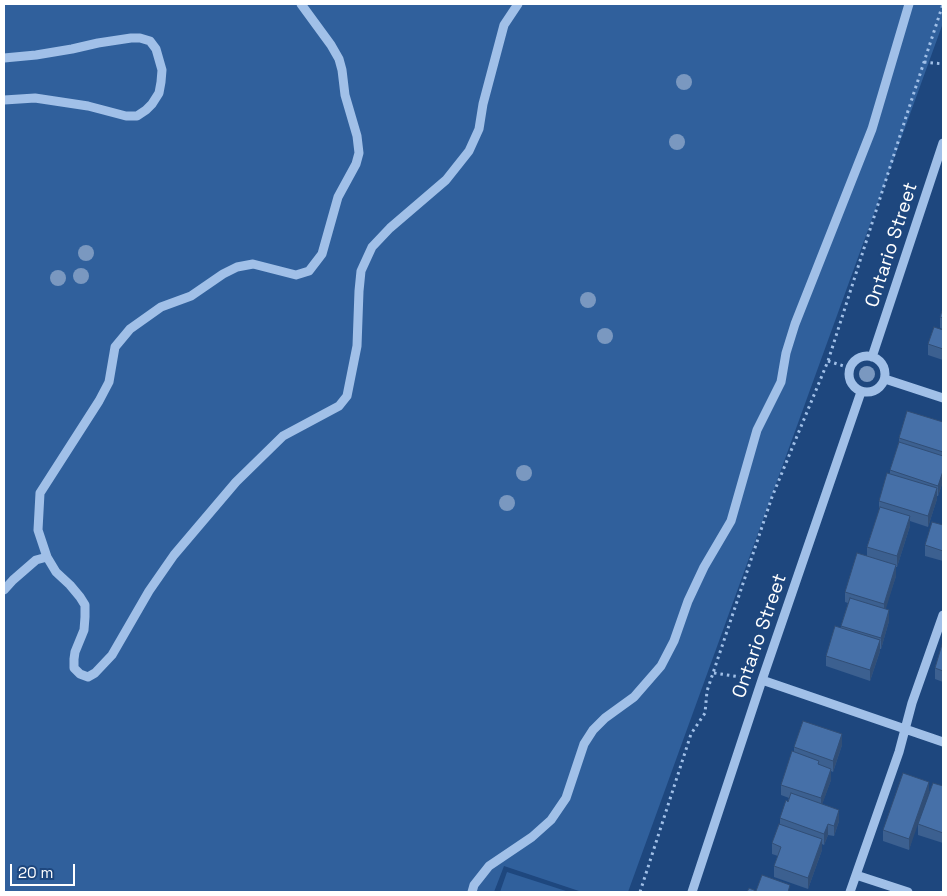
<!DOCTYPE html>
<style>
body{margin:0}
#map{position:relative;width:947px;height:896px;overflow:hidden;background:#1e477e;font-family:"Space Grotesk",sans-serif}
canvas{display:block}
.frame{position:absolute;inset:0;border:5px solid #fff;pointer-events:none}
.scale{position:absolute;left:10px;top:864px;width:65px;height:22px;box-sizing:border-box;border:2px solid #fff;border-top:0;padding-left:6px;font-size:15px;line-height:18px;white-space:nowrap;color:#fff;-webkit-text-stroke:4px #1e477e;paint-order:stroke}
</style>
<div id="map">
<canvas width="947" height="896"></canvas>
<div class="frame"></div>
<div class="scale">20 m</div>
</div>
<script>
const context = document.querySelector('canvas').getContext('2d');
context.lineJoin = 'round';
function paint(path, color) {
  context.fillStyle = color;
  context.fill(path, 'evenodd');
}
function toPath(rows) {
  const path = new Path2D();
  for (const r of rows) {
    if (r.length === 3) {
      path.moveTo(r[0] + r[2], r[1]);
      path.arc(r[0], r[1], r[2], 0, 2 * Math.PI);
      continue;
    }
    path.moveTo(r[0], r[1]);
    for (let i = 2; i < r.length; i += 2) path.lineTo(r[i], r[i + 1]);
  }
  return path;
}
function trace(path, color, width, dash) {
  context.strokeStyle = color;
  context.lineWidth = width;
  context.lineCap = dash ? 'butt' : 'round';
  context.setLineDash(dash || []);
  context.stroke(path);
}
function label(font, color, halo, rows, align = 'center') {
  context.font = font + ' "Space Grotesk",sans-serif';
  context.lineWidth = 4;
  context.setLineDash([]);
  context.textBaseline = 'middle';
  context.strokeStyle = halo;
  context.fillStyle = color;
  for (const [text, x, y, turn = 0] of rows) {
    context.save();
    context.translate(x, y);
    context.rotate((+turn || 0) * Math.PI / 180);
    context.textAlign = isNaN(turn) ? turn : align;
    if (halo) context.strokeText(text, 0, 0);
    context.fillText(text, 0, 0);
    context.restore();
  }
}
const green = toPath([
 [4,4,943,4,943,23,628,892,582,892,504,866,494,892,4,892],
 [507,872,569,892,500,892]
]);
const path = toPath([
 [924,62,943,64],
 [828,361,850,368],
 [714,673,747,678],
 [640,892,691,734,705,713,707,691,772,497,828,361,906,117,943,4]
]);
const minor = toPath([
 [301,4,331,45,339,59,342,70,345,95,357,136,359,153,356,164,338,197,322,254,309,271,296,275,253,264,237,267,223,274,191,296,161,307,130,329,115,347,109,382,99,401,40,493,38,530,47,557,56,572,70,585,80,597,85,605,85,617,84,630,75,652,74,659,74,668,80,674,88,677,95,673,112,655,149,591,174,555,236,482,283,436,339,406,347,396,357,346,359,291,361,271,372,247,390,228,446,180,469,151,479,129,483,104,504,25,518,4],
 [4,58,36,55,72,49,98,43,131,38,140,38,150,41,156,49,162,70,161,82,159,93,152,104,146,110,137,116,126,116,88,106,35,98,4,100],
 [867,374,18],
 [872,357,943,143],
 [885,379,943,398],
 [4,590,13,580,36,560,47,557],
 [762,680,943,742],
 [856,875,908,892],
 [472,892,474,885,489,866,532,837,551,820,566,798,584,744,593,730,605,718,634,697,661,666,674,641,688,601,704,567,731,521,757,430,781,382,786,353,795,324,872,129,909,4],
 [692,892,762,680,861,392],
 [850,892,899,752,912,703,943,615]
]);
const trees = [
 [684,82],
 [677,142],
 [86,253],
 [81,276],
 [58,278],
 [588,300],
 [605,336],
 [867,374],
 [524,473],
 [507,503]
];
const wall = toPath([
 [943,308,943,329,940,328,940,317],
 [943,330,943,360,928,355,928,344],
 [943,422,943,481,938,496,937,496,937,499,928,527,910,521,910,526,897,567,896,567,896,576,885,609,889,621,881,649,880,649,880,651,870,681,826,666,826,656,841,628,841,626,848,603,845,602,845,592,867,556,867,547,879,511,879,501,890,473,890,470,899,442,899,438],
 [943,525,943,561,925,556,925,545],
 [943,641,943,682,935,679,935,668],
 [842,745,833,772,831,771,831,780,822,804,839,821,834,836,828,835,824,845,822,844,822,850,808,889,774,877,774,866,778,856,772,854,772,843,780,824,780,818,789,798,781,795,781,785,794,752,794,747],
 [929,782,909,850,883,841,883,830],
 [943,786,943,843,918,835,918,824]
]);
const shadedWall = toPath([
 [943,471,943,481,938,496,938,486],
 [937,488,937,499,928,527,928,516],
 [910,516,910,526,897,567,897,556],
 [896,565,896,576,884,615,884,604],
 [889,610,889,621,881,649,881,638],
 [880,640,880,651,870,681,870,670],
 [842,734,842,745,833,772,833,761],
 [831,769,831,780,821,808,821,798],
 [929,782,929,793,909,850,909,839],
 [839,810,839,821,834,836,834,826],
 [828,824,828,835,824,845,824,834],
 [822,839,822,850,808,889,808,878]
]);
const building = toPath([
 [943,308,943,318,940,317,943,308],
 [934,327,943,330,943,349,928,344,934,327],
 [907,411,943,422,943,452,899,438,907,411],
 [899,442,943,456,943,471,938,486,890,470,899,442],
 [887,473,937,488,928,516,879,501,887,473],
 [880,507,910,516,897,556,867,547,880,507],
 [932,522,943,525,943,551,925,545,932,522],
 [857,553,896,565,884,604,845,592,857,553],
 [850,598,889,610,881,638,841,626,850,598],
 [835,626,880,640,870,670,826,656,835,626],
 [943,641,943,671,935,668,943,641],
 [803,721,842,734,833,761,794,747,803,721],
 [792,751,819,761,818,764,831,769,821,798,781,785,792,751],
 [903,773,929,782,909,839,883,830,903,773],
 [933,783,943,786,943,833,918,824,933,783],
 [791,793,839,810,834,826,828,824,824,834,780,818,786,800,788,802,791,793],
 [779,824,822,839,808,878,774,866,781,847,772,843,779,824],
 [762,875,790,885,788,892,747,892,749,888,756,891,762,875]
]);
const streetNames = [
 ["Ontario Street",892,245,-72],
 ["Ontario Street",760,636,-71]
];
paint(green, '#30609c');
trace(path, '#a1c0e8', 3, [2.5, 4]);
trace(minor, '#a1c0e8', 9);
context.fillStyle = '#7a98c0';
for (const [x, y] of trees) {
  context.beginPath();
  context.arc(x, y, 8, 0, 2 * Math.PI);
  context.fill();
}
paint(wall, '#3c6090');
paint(shadedWall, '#314e76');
paint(building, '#4670a8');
trace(building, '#314e76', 1);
label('19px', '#fff', '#1e477e', streetNames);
</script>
